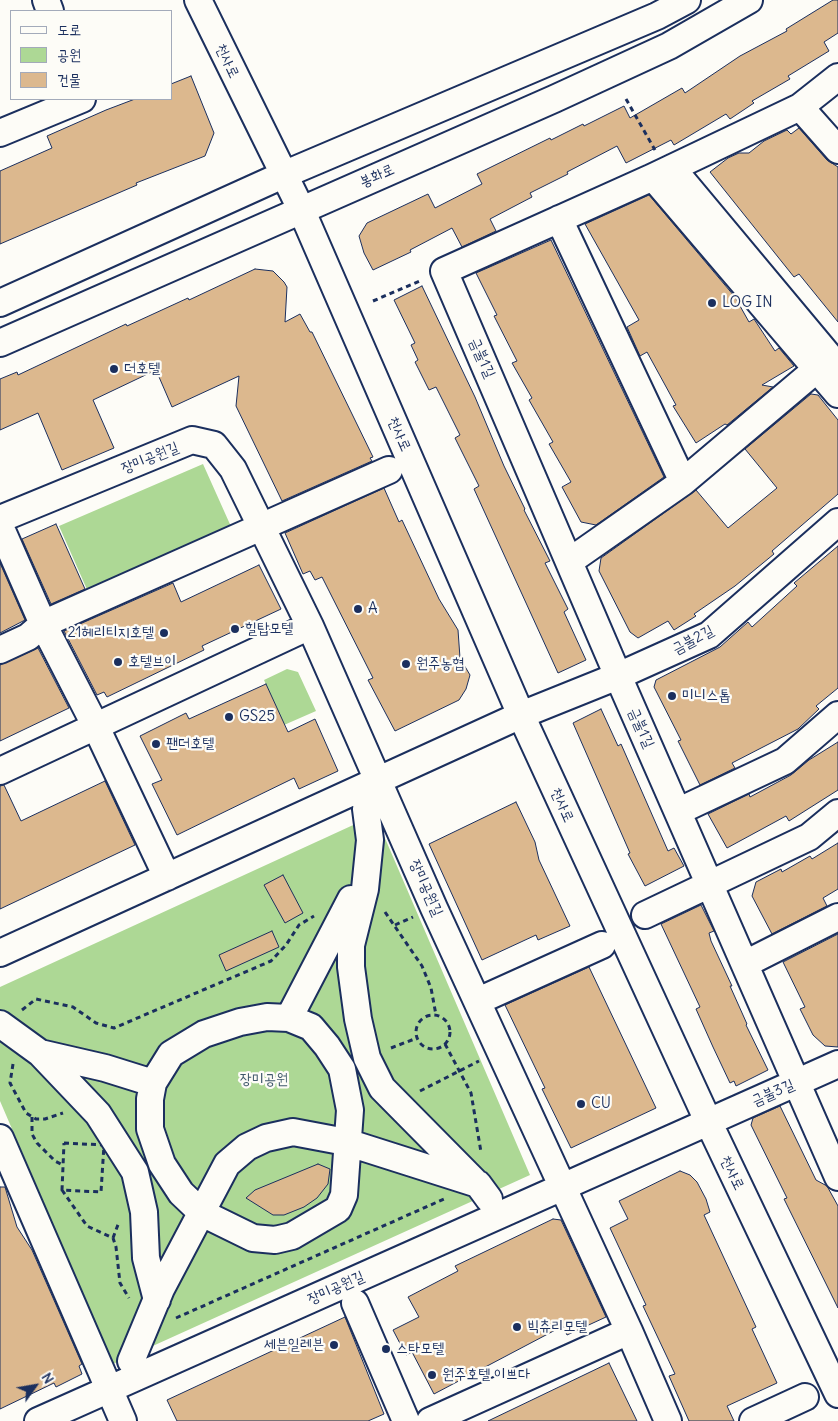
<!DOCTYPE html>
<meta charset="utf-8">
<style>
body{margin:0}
#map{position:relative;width:838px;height:1421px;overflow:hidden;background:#fdfcf7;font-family:Delius,"Poor Story",sans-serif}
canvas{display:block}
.legend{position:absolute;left:10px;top:10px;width:162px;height:90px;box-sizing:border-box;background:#fdfcf7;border:1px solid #a3aaba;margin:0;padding:6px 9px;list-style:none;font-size:15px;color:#1b2f5e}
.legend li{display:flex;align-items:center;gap:10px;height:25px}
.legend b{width:25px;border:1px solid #a3aaba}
.north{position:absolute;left:10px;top:1361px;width:50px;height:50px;-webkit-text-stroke:4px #fdfcf7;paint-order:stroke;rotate:58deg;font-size:14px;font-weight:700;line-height:20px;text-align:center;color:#1b2f5e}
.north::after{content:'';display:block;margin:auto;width:18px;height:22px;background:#1b2f5e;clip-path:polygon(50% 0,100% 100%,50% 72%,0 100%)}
</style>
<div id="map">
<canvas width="838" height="1421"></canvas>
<ul class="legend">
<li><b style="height:6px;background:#fdfcf7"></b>도로</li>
<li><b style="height:14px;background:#add895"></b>공원</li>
<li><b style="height:14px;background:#dcb88e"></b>건물</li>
</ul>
<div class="north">N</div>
</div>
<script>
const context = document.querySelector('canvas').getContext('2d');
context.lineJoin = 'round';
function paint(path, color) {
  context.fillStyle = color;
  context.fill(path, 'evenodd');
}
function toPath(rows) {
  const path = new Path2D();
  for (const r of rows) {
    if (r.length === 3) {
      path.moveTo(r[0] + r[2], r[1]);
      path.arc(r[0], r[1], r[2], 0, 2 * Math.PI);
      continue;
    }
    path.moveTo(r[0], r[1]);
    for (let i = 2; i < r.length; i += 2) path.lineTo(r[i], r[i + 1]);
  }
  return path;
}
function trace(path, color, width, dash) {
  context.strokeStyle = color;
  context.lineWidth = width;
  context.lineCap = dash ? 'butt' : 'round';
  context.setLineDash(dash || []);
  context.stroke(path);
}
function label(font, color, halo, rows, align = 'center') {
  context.font = font + ' Delius,"Poor Story",sans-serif';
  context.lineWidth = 4.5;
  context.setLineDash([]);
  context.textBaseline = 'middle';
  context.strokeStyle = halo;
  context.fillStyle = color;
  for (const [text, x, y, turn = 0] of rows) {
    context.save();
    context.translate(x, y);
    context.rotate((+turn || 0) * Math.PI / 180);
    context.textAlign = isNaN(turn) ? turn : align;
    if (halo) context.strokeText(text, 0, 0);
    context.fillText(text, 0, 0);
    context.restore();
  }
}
const green = toPath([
 [203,464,233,531,89,594,59,526],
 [287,669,298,672,316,711,284,725,264,680],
 [375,815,530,1175,113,1364,0,1101,0,987]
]);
const building = toPath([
 [833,0,838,0,838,33,824,42,829,51,788,76,790,79,752,101,754,103,730,119,726,114,674,145,671,140,626,163,617,146,567,172,568,174,530,193,532,197,490,219,496,231,462,247,452,228,410,250,411,252,373,270,364,253,359,236,367,223,428,194,435,208,482,184,477,174,550,138,551,140,583,124,584,126,624,106,630,118,682,88,685,93,740,56,787,31,786,29,833,0],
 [191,76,214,133,205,156,136,183,137,185,0,244,0,171,52,148,47,136,106,110,135,99,171,99,171,84,191,76],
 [799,128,827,160,838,167,838,322,799,274,794,277,710,172,728,158,739,153,749,153,764,141,787,130,791,134,799,128],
 [649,195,735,297,749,322,754,319,775,351,779,348,794,366,762,385,773,387,727,425,725,424,696,443,673,406,676,405,647,352,640,356,627,327,639,320,585,224,649,195],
 [551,240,664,477,596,525,581,522,562,487,571,482,549,444,553,442,529,400,532,398,512,363,517,361,494,316,497,315,476,273,551,240],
 [255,269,273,271,284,282,287,287,285,322,300,314,310,332,312,332,373,457,370,458,372,461,282,501,236,406,239,376,172,407,156,370,93,400,114,448,62,470,38,413,0,430,0,379,17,372,18,375,126,324,127,326,188,298,189,300,255,269],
 [422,286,475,397,504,466,525,509,524,510,550,561,545,563,568,609,564,612,586,660,558,673,474,489,479,486,455,438,460,435,436,387,429,390,415,362,418,360,411,345,415,343,394,300,422,286],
 [811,394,818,395,838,420,838,494,772,551,774,554,735,586,694,614,696,616,674,630,668,621,638,638,630,632,599,571,601,558,696,490,728,528,777,488,745,449,811,394],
 [384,488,399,522,402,520,439,599,458,630,460,658,470,675,466,689,459,700,395,731,368,680,373,678,322,577,315,580,310,571,303,574,285,533,384,488],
 [56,524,85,589,51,604,22,539,56,524],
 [838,546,838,688,816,706,819,709,798,729,732,763,735,768,700,785,678,741,681,740,654,687,656,680,720,647,748,622,752,627,797,586,794,583,838,546],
 [0,563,25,620,0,633,0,563],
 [259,565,281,609,202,646,204,650,107,697,104,692,97,695,64,631,173,583,181,602,259,565],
 [38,648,69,708,0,741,0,665,38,648],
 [266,684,288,732,315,719,338,771,299,789,294,778,177,835,152,784,162,780,140,736,186,713,189,719,266,684],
 [601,709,618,746,621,744,668,851,674,848,684,866,645,886,628,854,630,853,573,723,601,709],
 [838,742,838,790,789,821,786,816,727,848,708,814,749,794,750,797,791,775,809,760,838,742],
 [105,781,135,845,0,909,0,786,4,785,21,821,105,781],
 [516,802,535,842,539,860,570,926,538,940,536,935,482,960,429,844,516,802],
 [838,843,838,889,823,898,827,906,772,934,752,896,756,882,781,869,782,872,810,856,812,859,838,843],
 [283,875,303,913,285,923,264,885,283,875],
 [701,905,714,931,709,933,711,941,732,986,730,986,747,1024,746,1025,768,1070,736,1086,734,1081,730,1083,713,1047,696,1009,700,1007,661,924,701,905],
 [272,931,279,947,226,971,219,955,272,931],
 [838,934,838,1047,825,1046,813,1035,800,1009,805,1007,783,962,838,934],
 [589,967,656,1108,571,1148,542,1089,545,1088,505,1005,589,967],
 [780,1106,816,1180,827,1186,838,1206,838,1308,784,1199,787,1198,751,1125,753,1118,780,1106],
 [318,1164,330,1169,328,1184,317,1198,304,1207,284,1215,273,1215,246,1198,255,1190,318,1164],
 [680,1171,690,1175,697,1182,706,1199,710,1212,704,1215,756,1327,752,1329,777,1383,727,1406,734,1421,689,1421,669,1376,675,1374,643,1306,646,1305,610,1228,628,1219,619,1201,680,1171],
 [0,1187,5,1187,17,1227,32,1250,82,1364,79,1366,82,1374,56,1387,54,1383,0,1409,0,1187],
 [553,1219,561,1220,606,1317,567,1335,563,1326,434,1394,412,1352,406,1355,393,1330,419,1317,408,1297,458,1271,455,1266,553,1219],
 [345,1317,384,1414,368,1421,177,1421,167,1400,345,1317],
 [609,1363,637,1421,488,1421,609,1363]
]);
const path = toPath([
 [626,99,655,150],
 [373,301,422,280],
 [385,912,422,966,431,988,436,1015],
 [395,925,413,917],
 [22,1010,36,999,73,1007,96,1023,114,1028,271,961,286,945,299,925,314,916],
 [433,1032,17],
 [445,1044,471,1093,481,1152],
 [391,1048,417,1038],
 [13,1064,10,1083,26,1113,36,1119,45,1119,63,1113],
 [420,1091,479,1061],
 [32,1117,32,1134,37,1143,55,1161,63,1165],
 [64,1143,104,1145,101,1192,62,1190,64,1143],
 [62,1190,87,1226,113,1238,116,1247,120,1283,129,1298],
 [113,1238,119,1222],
 [176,1318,444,1199]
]);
const minor = toPath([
 [46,0,50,11],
 [198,0,301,209,521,715,708,1121,838,1394],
 [838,77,800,107,653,177,444,271,618,676,838,1177],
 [800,107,838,150],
 [0,133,82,99],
 [672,168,838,367],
 [653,177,838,394],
 [559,219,683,482],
 [0,303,283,175,657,16,687,0],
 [0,343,554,99,669,46,749,0],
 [0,519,192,440,214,445,233,469,310,626,434,908,629,1331,668,1421],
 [0,526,43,624,96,727,167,877],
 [570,561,683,482,830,358],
 [0,650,28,637,43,624,389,470],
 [0,771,310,626],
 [366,809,370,840,365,889,351,945,351,967,358,1019,367,1058,382,1088,474,1181],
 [679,811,785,761,838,715],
 [645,915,809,837,838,813],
 [0,953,521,715,618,676,709,635,838,522],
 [745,964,838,917],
 [478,1001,602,945],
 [267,1017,289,1018,311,1027,327,1046,342,1069,350,1110,344,1195,338,1209,292,1236,275,1240,253,1238,202,1213,181,1193,162,1164,150,1129,150,1099,153,1083,171,1054,204,1034,240,1022,267,1017],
 [289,1018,351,899],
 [0,1024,40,1053,105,1068,153,1083],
 [40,1053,98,1114,135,1172,144,1212,146,1258,157,1300],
 [0,1138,123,1421],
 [355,1303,406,1421],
 [131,1361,161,1289,227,1164,247,1147,266,1138,293,1132,346,1142,478,1184,489,1199],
 [38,1421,838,1064],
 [430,1421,629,1331],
 [753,1421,805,1397]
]);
const markers = [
 [712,303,5,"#1b2f5e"],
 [114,369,5,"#1b2f5e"],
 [358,609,5,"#1b2f5e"],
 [235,629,5,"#1b2f5e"],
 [164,633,5,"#1b2f5e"],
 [118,662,5,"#1b2f5e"],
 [406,664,5,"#1b2f5e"],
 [672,696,5,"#1b2f5e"],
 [229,717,5,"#1b2f5e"],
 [156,744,5,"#1b2f5e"],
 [581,1104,5,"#1b2f5e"],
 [517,1327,5,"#1b2f5e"],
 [334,1345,5,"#1b2f5e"],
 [386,1349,5,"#1b2f5e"],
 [432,1375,5,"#1b2f5e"]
];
const streetNames = [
 ["천사로",227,61,65],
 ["봉화로",377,176,-24],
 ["금불1길",482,358,66],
 ["천사로",399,434,66],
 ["장미공원길",150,458,-22],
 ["금불2길",693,640,-28],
 ["금불1길",641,728,66],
 ["천사로",562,805,66],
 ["장미공원길",426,888,66],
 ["금불3길",773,1093,-24],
 ["천사로",732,1173,64],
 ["장미공원길",336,1288,-24]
];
const poiNames = [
 ["LOG IN",722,303],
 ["더호텔",124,369],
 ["A",368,609],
 ["힐탑모텔",245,629],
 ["21헤리티지호텔",154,633,"right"],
 ["호텔브이",128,662],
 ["원주농협",416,664],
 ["미니스톱",682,696],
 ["GS25",239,717],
 ["팬더호텔",166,744],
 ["CU",591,1104],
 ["빅츄리모텔",527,1327],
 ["세븐일레븐",324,1345,"right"],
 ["스타모텔",396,1349],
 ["원주호텔 이쁘다",442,1375]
];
const parkNames = [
 ["장미공원",264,1080]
];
paint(green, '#add895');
paint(building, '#dcb88e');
trace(building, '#1b2f5e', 1);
trace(minor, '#1b2f5e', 30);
trace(path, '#1b2f5e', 3, [5, 4]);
trace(minor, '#fdfcf7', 26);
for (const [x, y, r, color] of markers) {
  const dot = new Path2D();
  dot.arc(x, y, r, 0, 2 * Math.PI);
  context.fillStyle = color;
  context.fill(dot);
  trace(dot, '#fdfcf7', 2);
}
label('15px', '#1b2f5e', '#fdfcf7', streetNames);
label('15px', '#1b2f5e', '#fdfcf7', poiNames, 'left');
label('15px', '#40596c', '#fdfcf7', parkNames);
</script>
